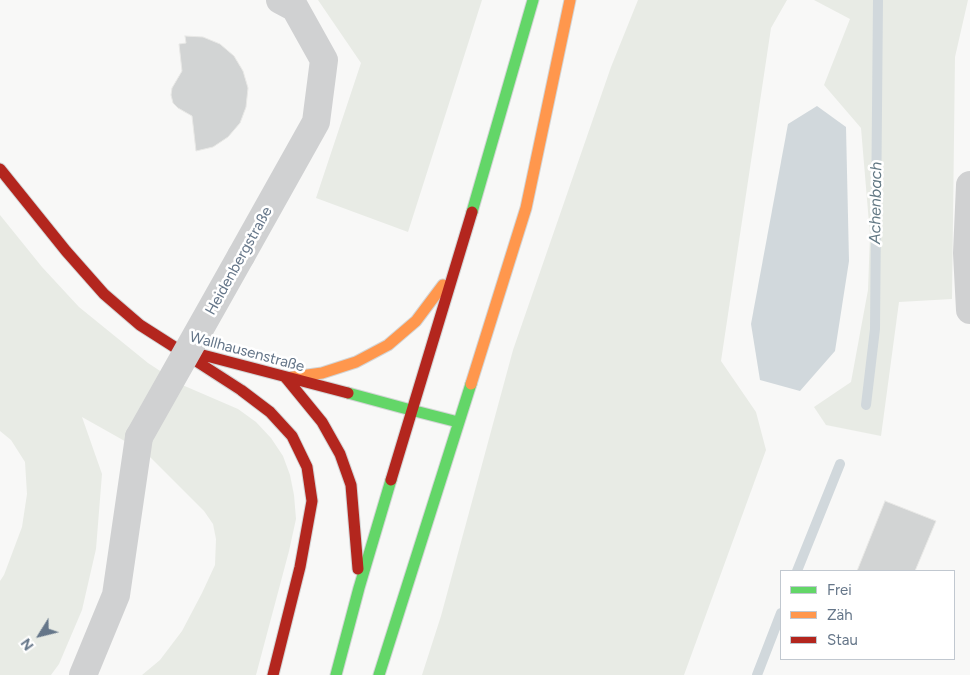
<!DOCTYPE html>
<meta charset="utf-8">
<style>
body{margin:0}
#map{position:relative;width:970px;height:675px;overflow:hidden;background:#f8f8f7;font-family:Figtree,sans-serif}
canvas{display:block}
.legend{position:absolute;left:780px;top:570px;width:175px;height:90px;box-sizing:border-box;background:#fff;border:1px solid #c1c8d0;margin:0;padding:6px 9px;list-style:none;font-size:15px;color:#657689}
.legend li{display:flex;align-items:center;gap:10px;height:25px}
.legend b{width:25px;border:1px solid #c1c8d0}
.north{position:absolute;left:15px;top:610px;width:50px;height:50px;-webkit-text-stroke:4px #fff;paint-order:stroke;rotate:234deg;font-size:14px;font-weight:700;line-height:20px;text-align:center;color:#657689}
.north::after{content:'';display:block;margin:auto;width:18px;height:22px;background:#657689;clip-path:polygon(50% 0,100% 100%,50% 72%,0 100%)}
</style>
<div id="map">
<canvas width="970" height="675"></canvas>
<ul class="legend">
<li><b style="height:6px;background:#63d668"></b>Frei</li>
<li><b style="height:6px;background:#ff974d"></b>Zäh</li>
<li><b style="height:6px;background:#b3261e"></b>Stau</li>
</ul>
<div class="north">N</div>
</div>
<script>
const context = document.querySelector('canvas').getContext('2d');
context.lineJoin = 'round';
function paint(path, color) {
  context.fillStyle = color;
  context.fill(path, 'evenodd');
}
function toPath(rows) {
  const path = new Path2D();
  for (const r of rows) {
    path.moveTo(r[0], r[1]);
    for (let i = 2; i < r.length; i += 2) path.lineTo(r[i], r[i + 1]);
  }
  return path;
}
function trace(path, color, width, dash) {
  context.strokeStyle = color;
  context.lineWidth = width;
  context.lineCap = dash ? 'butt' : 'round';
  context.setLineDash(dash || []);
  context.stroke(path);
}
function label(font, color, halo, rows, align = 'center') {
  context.font = font + ' Figtree,sans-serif';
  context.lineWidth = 5;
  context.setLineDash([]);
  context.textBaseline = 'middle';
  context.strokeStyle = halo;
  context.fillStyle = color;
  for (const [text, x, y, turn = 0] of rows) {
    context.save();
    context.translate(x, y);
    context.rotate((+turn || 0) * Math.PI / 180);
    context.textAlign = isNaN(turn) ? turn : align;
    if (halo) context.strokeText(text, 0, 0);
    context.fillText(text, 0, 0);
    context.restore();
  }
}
const green = toPath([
 [318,0,482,0,408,232,316,198,361,63],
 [638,0,787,0,771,28,721,361,756,412,766,450,684,675,422,675,441,616,513,350,611,67],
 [814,0,968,0,955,57,952,299,899,302,881,436,826,425,814,407,851,382,868,290,870,235,861,128,824,85,850,19],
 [0,215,42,267,79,307,148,363,180,384,238,409,256,422,271,438,283,456,290,475,294,495,296,519,289,551,256,675,142,675,160,660,182,631,202,593,215,565,216,539,213,524,204,511,146,453,82,417,102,474,96,549,82,610,59,664,51,675,0,675,0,581,4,575,22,527,27,494,25,462,11,440,0,431]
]);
const water = toPath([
 [817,106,846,127,849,261,835,351,800,391,760,380,751,324,788,124]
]);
const stream = toPath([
 [866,405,875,329,878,0],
 [797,571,840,464],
 [757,675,781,613]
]);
const building = toPath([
 [185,36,203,37,220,44,234,56,243,71,248,88,246,107,240,123,228,137,213,147,196,151,192,116,178,108,173,103,171,95,172,88,182,71,179,44,186,43,185,36],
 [885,501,936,521,915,571,857,571,885,501]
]);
const street = toPath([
 [970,185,967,253,970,310],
 [241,256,316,122,324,60,295,8,280,0],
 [83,675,116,595,139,437]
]);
const fast = toPath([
 [472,212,533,0],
 [348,393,411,410],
 [411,410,458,422],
 [336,675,359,588,391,480],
 [379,675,471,384]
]);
const slow = toPath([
 [286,378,322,373,356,362,388,345,416,321,443,285],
 [471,384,526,208,570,0]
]);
const jam = toPath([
 [0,169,66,251,104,294,140,325,176,348,348,393],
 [176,348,241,390,270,412,292,436,307,467,312,501,300,567,273,675],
 [286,378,322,422,340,454,351,485,358,569],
 [391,480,472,212]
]);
const streetBridge = toPath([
 [139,437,241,256]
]);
const streetNames = [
 ["Heidenbergstraße",239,261,-61],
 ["Wallhausenstraße",247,352,15]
];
const waterNames = [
 ["Achenbach",876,203,-89]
];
paint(green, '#e8ebe5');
paint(water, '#d1d8dc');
trace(stream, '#d1d8dc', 10);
paint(building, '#d2d4d4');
trace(building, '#e8e8e6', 1);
trace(fast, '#d3d5d6', 13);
trace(slow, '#d3d5d6', 13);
trace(jam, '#d3d5d6', 13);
trace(street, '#d0d1d2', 28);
trace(fast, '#63d668', 11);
trace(slow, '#ff974d', 11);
trace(jam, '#b3261e', 11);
trace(streetBridge, '#d0d1d2', 28);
label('15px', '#657689', '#fff', streetNames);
label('italic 16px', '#627884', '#fff', waterNames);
</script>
